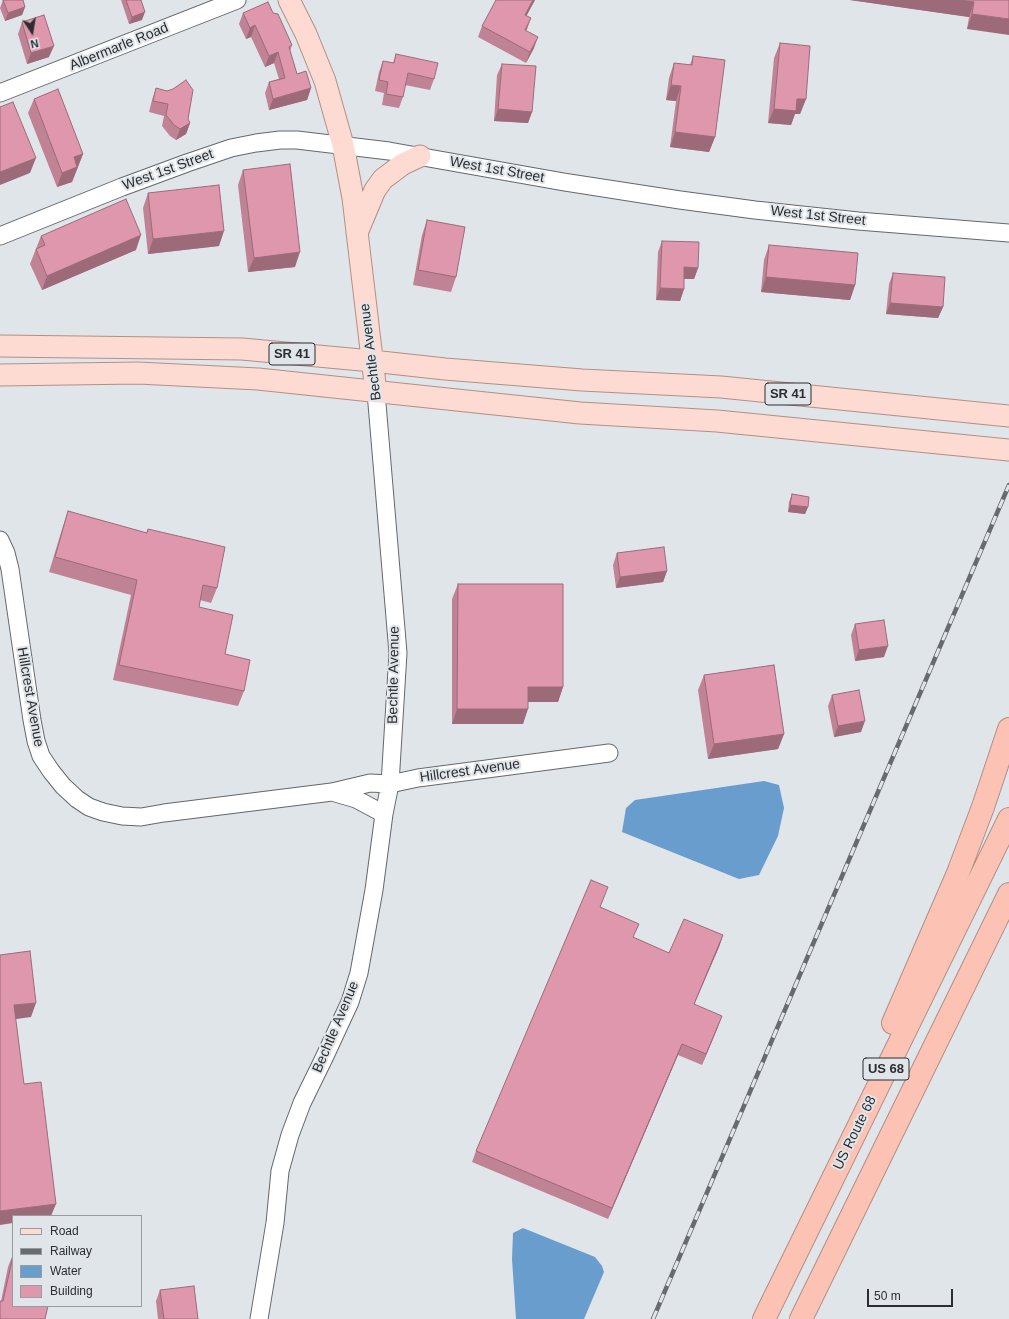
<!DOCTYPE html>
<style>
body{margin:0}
#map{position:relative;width:1009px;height:1319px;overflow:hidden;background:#e0e5ea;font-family:Helvetica,sans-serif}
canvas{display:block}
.legend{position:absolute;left:12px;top:1215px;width:130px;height:92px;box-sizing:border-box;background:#e0e5ea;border:1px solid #989b9f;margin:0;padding:5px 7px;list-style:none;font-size:12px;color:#2b2d2e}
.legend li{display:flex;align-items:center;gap:8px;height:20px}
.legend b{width:20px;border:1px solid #989b9f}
.north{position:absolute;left:12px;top:12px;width:40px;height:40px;-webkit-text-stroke:3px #e0e5ea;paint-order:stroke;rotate:168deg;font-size:11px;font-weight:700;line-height:16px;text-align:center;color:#2b2d2e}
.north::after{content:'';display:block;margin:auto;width:14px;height:18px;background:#2b2d2e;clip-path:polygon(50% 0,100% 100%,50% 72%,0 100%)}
.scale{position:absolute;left:867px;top:1289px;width:86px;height:18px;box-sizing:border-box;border:2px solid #2b2d2e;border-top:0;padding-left:5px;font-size:12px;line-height:14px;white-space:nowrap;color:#2b2d2e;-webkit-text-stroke:3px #e0e5ea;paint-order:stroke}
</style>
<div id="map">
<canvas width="1009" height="1319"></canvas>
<ul class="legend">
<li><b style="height:5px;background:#fddad2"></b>Road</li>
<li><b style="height:5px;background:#686b6d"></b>Railway</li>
<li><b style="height:11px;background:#689dcd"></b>Water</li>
<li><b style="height:11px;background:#df97ad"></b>Building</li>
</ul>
<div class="north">N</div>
<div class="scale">50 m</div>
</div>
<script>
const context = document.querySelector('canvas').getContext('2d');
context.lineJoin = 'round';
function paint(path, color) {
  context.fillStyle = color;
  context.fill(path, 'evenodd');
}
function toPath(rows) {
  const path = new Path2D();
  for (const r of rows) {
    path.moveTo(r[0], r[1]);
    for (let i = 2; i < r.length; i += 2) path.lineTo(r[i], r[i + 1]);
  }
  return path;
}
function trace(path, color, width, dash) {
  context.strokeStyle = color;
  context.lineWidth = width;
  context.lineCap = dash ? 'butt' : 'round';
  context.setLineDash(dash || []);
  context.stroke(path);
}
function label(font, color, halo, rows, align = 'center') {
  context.font = font + ' Helvetica,sans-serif';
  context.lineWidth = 4;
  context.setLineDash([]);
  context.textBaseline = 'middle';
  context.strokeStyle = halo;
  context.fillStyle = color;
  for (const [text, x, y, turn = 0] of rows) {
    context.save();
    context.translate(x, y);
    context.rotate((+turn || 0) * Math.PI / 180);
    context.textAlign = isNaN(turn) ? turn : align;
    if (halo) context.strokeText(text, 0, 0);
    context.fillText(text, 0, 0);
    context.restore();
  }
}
const water = toPath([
 [764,781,779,785,784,808,778,836,759,875,739,879,622,832,626,808,635,800],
 [523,1228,595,1257,602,1266,604,1272,584,1319,516,1319,512,1259,513,1233]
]);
const minor = toPath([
 [0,93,237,0],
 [0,236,122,187,187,163,231,148,256,143,280,140,297,140,389,151,564,182,680,200,755,210,858,221,1009,233],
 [0,540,6,553,10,569,32,720,36,741,41,756,51,771,63,786,77,799,89,807,103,812,122,816,141,817,164,813,332,792,370,783,390,784,418,778,609,753],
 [332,792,356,799,384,814],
 [259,1319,275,1223,280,1171,290,1135,302,1103,325,1056,350,1002,359,973,374,890,384,814,390,784,398,653,376,392]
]);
const major = toPath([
 [289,0,306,34,325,81,343,145,353,198,376,392],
 [357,233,375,190,383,179,403,164,420,156],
 [0,346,242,349,372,361,445,369,582,380,721,387,1009,416],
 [0,375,138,373,258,379,580,413,717,421,1009,450]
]);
const highway = toPath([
 [893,1023,958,873,983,807,1009,729],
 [764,1319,1009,819],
 [801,1319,1009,894]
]);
const rail = toPath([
 [653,1319,1009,485]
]);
const wall = toPath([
 [3,0,25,7,22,15,5,21,0,8],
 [121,0,141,0,142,20,129,24],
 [535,0,526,16,526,31,534,48,526,63,478,37,482,26],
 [850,0,1009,0,967,29,969,17],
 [243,13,273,13,292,45,290,51,297,74,311,88,307,100,269,110,265,93,269,82,279,79,274,63,265,67,251,37,246,39,239,24],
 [22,22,49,57,27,64,18,34],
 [780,43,806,99,800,114,795,114,791,125,768,123,774,58],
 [396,54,434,79,430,90,405,85,403,97,399,108,382,105,384,93,375,91,379,72,383,61,393,63],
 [693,56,715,137,709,152,670,147,676,101,666,100,669,78,674,63,690,65],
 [502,64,532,112,528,123,494,121,497,75],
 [156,88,167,91,190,123,186,134,176,140,170,136,162,126,164,116,149,112,152,100],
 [34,99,83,154,72,182,57,187,28,113],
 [243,170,295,267,248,272,238,185],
 [148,193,219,246,148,254,143,208],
 [427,220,456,277,451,292,413,285,422,235],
 [41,236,136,250,42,290,30,264],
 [662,241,698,268,694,279,684,279,684,289,680,301,656,300,658,252],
 [769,245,855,285,850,300,761,292,764,260],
 [893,273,943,307,938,318,886,314,889,284],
 [792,494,808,507,805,514,788,512,789,502],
 [68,511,146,533,148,529,217,588,211,603,200,600,199,607,225,654,244,691,238,706,113,680,131,595,49,572,63,526],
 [617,553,667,571,663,582,616,588,613,565],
 [458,584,563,687,558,702,528,702,523,724,452,724,452,599],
 [855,624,884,657,855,661,851,635],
 [704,675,784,734,778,749,708,759,698,690],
 [832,695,861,732,834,737,828,706],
 [604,898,600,907,634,938,669,953,723,935,719,947,694,1005,718,1027,702,1065,678,1055,608,1219,472,1162,476,1151],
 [13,1254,45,1319,1,1301,8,1267],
 [160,1290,198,1319,158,1319,156,1301]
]);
const shadedWall = toPath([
 [533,0,535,0,521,26,525,15],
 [850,0,960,0,974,2,969,17],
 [25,7,22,15,5,21,8,13],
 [145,12,142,20,129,24,132,17],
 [972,14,1009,19,1009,35,967,29],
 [531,18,527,29,521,41,525,30],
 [255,25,251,37,246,39,250,28],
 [538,37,534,48,526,63,530,52],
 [54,46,49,57,27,64,31,53],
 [278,52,274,63,265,67,269,56],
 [671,85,681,86,676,101,666,100],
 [311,88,307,100,269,110,273,99],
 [797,99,806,99,800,114,795,114,791,125,768,123,774,109],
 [498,109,532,112,528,123,494,121],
 [190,123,186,134,176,140,180,129],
 [675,132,715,137,709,152,670,147],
 [83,154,72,182,57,187,62,173,74,157],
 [36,158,30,173,0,185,0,172],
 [224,231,219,246,148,254,153,239],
 [141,235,136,250,42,290,47,276],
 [300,252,295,267,248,272,254,258],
 [684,267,698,268,694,279,680,279],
 [766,277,855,285,850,300,761,292],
 [660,288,684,289,680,301,656,300],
 [890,303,943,307,938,318,886,314],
 [790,505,808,507,805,514,788,512],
 [667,571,663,582,616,588,620,577],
 [888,646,884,657,855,661,859,650],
 [528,687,563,687,558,702,523,702],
 [457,709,528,709,523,724,452,724],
 [865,721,861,732,834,737,838,726],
 [784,734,778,749,708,759,714,744],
 [723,935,719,947,689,1016,694,1004],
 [36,1003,31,1017,9,1020,14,1005],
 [722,1016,718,1027,702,1065,706,1054],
 [682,1044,678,1055,608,1219,612,1208],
 [56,1204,51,1216,13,1216,13,1223,0,1225,0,1211]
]);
const building = toPath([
 [3,0,23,0,25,7,8,13,3,0],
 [126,0,141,0,145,12,132,17,126,0],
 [496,0,533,0,525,15,531,18,525,30,538,37,530,52,482,26,496,0],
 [960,0,1009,0,1009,19,972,14,974,2,960,0],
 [268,2,273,13,278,14,292,45,289,47,297,74,306,71,311,88,273,99,269,82,285,78,278,52,269,56,255,25,250,28,243,13,268,2],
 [44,15,54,46,31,53,22,22,44,15],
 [780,43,810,46,806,99,797,99,796,111,774,109,780,43],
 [396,54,438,63,434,79,408,73,403,97,386,94,388,82,379,80,383,61,394,63,396,54],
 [693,56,725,60,715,137,675,132,681,86,671,85,674,63,692,65,693,56],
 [502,64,536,66,532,112,498,109,502,64],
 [186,80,193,90,188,119,190,123,180,129,174,125,166,115,168,104,153,101,156,88,167,91,173,89,186,80],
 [58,89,83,154,74,157,77,167,62,173,34,99,58,89],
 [13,102,36,158,0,172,0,107,13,102],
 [290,164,300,252,254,258,243,170,290,164],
 [219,185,224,231,153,239,148,193,219,185],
 [126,199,141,235,47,276,36,249,45,245,41,236,126,199],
 [427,220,465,227,456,277,418,270,427,220],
 [662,241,699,242,698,268,684,267,684,289,660,288,662,241],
 [769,245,858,253,855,285,766,277,769,245],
 [893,273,945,277,943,307,890,303,893,273],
 [792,494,809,497,808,507,790,505,792,494],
 [68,511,147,533,148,529,225,547,217,588,203,585,199,607,233,615,225,654,250,660,244,691,119,665,137,580,55,557,68,511],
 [664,547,667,571,620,577,617,553,664,547],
 [458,584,563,584,563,687,528,687,528,709,457,709,458,584],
 [884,620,888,646,859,650,855,624,884,620],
 [774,665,784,734,714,744,704,675,774,665],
 [859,690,865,721,838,726,832,695,859,690],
 [591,880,608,887,600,907,639,924,633,937,669,953,684,919,723,935,694,1004,722,1016,706,1054,682,1044,612,1208,476,1151,591,880],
 [30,951,36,1003,14,1005,24,1084,41,1082,56,1204,0,1211,0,955,30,951],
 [13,1256,13,1306,48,1306,45,1319,0,1319,0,1301,3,1301,13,1256],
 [194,1286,198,1319,164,1319,160,1290,194,1286]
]);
const shields = [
 [292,354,46],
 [788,394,46],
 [886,1069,46]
];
const shieldNames = [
 ["SR 41",292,354],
 ["SR 41",788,394],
 ["US 68",886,1069]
];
const streetNames = [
 ["Albermarle Road",119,47,-22],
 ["West 1st Street",168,170,-20],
 ["West 1st Street",497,170,10],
 ["West 1st Street",818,216,6],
 ["Bechtle Avenue",371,352,-97],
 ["Bechtle Avenue",394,675,-89],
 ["Hillcrest Avenue",30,697,80],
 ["Hillcrest Avenue",470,771,-8],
 ["Bechtle Avenue",336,1027,-67],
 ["US Route 68",855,1133,-64]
];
paint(water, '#689dcd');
trace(minor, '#64686c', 19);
trace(major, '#b38e85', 23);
trace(highway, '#b38e85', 24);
trace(minor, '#fff', 17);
trace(major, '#fddad2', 21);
trace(highway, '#fcc2b4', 22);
trace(rail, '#686b6d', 4.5);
trace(rail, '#e0e5ea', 3, [9]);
paint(wall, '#c08295');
paint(shadedWall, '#9c6a79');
paint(building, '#df97ad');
trace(building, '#9c6a79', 1);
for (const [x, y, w] of shields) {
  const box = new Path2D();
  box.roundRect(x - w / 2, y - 11, w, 22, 3);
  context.fillStyle = '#e0e5ea';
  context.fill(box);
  trace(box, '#2b2d2e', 1);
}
label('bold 13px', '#2b2d2e', null, shieldNames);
label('14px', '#2b2d2e', '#e0e5ea', streetNames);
</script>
